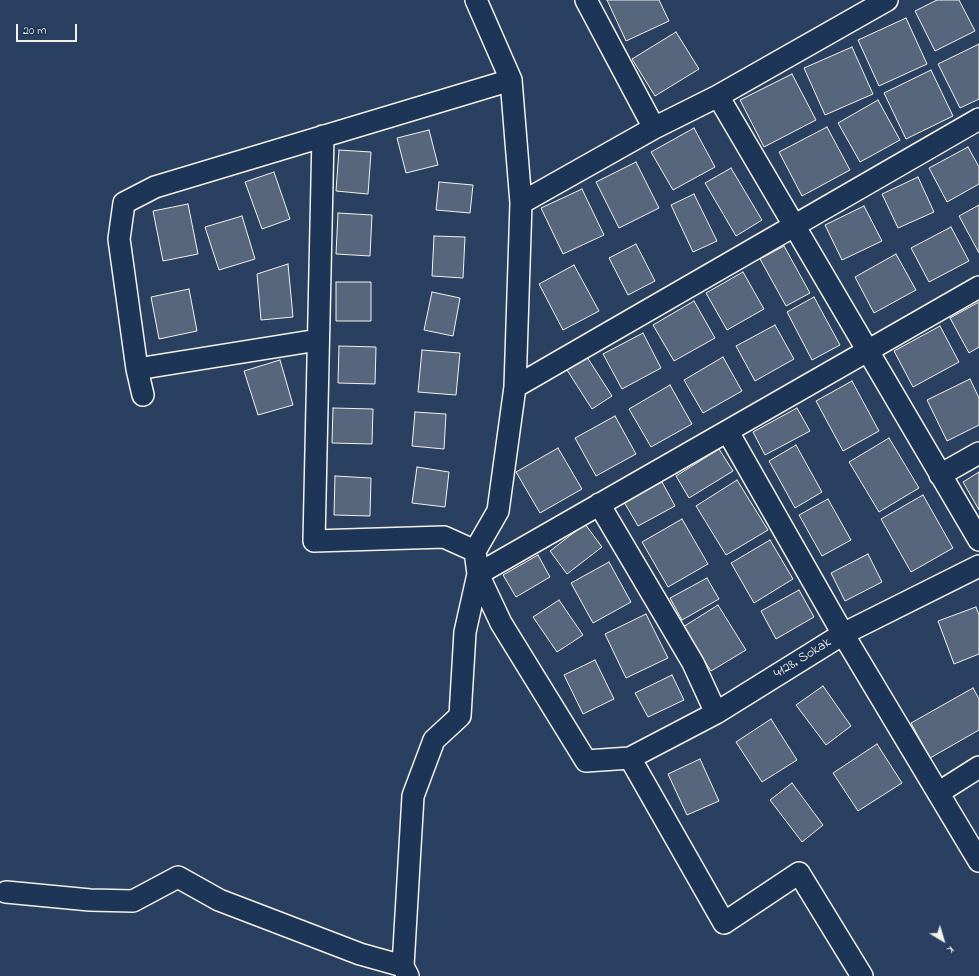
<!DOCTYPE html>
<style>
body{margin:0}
#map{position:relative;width:979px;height:976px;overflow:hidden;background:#2a4060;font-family:"Indie Flower",sans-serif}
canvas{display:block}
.north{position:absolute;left:923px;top:920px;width:40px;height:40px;-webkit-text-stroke:3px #1d3557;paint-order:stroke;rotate:142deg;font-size:11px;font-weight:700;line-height:16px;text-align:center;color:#f4f1e8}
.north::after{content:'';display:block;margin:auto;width:14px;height:18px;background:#f4f1e8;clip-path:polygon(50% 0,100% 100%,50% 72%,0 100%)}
.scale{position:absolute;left:16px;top:24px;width:61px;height:18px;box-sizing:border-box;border:2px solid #f4f1e8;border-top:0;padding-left:5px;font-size:12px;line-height:14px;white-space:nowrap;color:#f4f1e8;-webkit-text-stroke:3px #1d3557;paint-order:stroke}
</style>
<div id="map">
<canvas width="979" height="976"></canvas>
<div class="north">K</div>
<div class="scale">20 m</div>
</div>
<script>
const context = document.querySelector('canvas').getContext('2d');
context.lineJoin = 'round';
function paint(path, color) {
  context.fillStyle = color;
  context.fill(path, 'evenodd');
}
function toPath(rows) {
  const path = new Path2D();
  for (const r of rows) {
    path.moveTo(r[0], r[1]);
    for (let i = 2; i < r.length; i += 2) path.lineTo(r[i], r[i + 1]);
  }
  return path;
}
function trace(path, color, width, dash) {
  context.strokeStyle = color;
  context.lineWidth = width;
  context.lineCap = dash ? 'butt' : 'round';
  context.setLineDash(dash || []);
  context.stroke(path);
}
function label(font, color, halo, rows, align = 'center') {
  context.font = font + ' "Indie Flower",sans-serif';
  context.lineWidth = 3;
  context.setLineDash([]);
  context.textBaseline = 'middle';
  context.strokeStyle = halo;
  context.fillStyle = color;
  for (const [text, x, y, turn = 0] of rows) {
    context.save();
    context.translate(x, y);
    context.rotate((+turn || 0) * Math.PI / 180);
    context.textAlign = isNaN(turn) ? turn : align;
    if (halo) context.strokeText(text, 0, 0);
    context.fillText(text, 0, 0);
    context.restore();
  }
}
const building = toPath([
 [607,0,659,0,669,21,626,41,607,0],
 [937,0,959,0,975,31,935,51,915,11,937,0],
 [906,18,927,64,879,86,858,40,906,18],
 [676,32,699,69,655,96,632,59,676,32],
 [979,44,979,99,960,108,938,64,979,44],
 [852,47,873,94,825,115,804,68,852,47],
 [931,70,953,116,906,139,884,93,931,70],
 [792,74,816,120,764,147,740,100,792,74],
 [878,100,900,140,860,162,838,123,878,100],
 [827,127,850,170,802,196,779,152,827,127],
 [694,128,715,167,673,190,651,152,694,128],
 [429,130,438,165,406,173,397,138,429,130],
 [968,147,979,167,979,184,947,202,929,168,968,147],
 [339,150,371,152,368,194,336,191,339,150],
 [636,162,659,208,619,228,596,182,636,162],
 [731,168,762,220,736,236,705,183,731,168],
 [274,172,290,219,262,229,245,182,274,172],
 [918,177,934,212,898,228,882,194,918,177],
 [439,182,473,185,470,213,436,210,439,182],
 [582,189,604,235,563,254,541,208,582,189],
 [694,194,717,241,693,252,671,205,694,194],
 [188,204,198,254,163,261,153,211,188,204],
 [979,205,979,253,959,216,979,205],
 [864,206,882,241,842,260,825,225,864,206],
 [338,213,372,215,370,256,336,254,338,213],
 [242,216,255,259,219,270,205,227,242,216],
 [951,227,969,261,929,282,911,248,951,227],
 [434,236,465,237,463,278,432,276,434,236],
 [636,244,655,281,628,295,609,258,636,244],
 [784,246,810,293,786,306,760,259,784,246],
 [896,254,916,290,874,313,855,277,896,254],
 [288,264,293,317,261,320,257,274,288,264],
 [574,265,599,311,563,330,539,284,574,265],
 [743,272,764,309,727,330,706,293,743,272],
 [336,282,371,282,371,321,336,321,336,282],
 [189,289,197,331,159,339,151,297,189,289],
 [432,292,460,298,453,336,424,330,432,292],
 [814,297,840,345,812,360,787,312,814,297],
 [694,301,715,338,674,361,653,325,694,301],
 [979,302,979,347,969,353,950,318,979,302],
 [775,325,794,359,755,381,736,346,775,325],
 [940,326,959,362,913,387,894,351,940,326],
 [643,333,661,368,622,389,603,354,643,333],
 [339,346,376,347,375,384,338,383,339,346],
 [422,350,460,353,456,395,418,392,422,350],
 [587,357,612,396,592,409,567,370,587,357],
 [723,357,742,391,703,413,684,380,723,357],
 [280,360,293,405,258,415,244,371,280,360],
 [970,379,979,398,979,425,947,441,927,400,970,379],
 [852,381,879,431,843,451,816,401,852,381],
 [670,385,692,424,651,447,629,409,670,385],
 [333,408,373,409,372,444,332,443,333,408],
 [797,408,810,431,765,455,753,432,797,408],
 [415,412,446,414,444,449,412,446,415,412],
 [615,416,636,454,596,476,575,438,615,416],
 [889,438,919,488,879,512,849,462,889,438],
 [796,445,822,492,795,508,769,461,796,445],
 [558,448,582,489,540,513,516,472,558,448],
 [719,449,733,471,689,498,676,476,719,449],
 [417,467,449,472,445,507,412,503,417,467],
 [979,472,979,510,963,482,979,472],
 [335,476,371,478,370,516,334,515,335,476],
 [737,480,768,530,726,555,696,506,737,480],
 [662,482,675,506,638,526,624,502,662,482],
 [923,495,953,548,911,572,881,519,923,495],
 [828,499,851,540,822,556,799,515,828,499],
 [682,519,708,564,668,587,642,542,682,519],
 [585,524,602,547,567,574,550,551,585,524],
 [770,540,793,579,754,603,731,563,770,540],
 [868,554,882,582,845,601,831,573,868,554],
 [538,555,550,577,516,597,503,575,538,555],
 [609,562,631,602,593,623,571,583,609,562],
 [707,578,719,599,682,620,670,598,707,578],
 [799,590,814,617,776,639,761,611,799,590],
 [559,600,583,635,557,652,533,617,559,600],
 [718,605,746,650,711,671,683,627,718,605],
 [976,607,979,615,979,654,954,664,938,621,976,607],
 [646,614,668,658,626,678,605,634,646,614],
 [595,660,614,699,583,714,564,675,595,660],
 [672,675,684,700,648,717,635,693,672,675],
 [823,686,851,726,826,745,796,705,823,686],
 [973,688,979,699,979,730,930,758,911,723,973,688],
 [771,719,797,760,762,782,736,742,771,719],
 [877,744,902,783,858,811,833,773,877,744],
 [700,759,719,801,687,815,668,774,700,759],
 [792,783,823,825,802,842,770,800,792,783]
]);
const minor = toPath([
 [586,0,654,128],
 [718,96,979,540],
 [323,136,314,541,444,537,475,551],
 [521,203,654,128,718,96,887,0],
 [137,369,318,340],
 [515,387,979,119],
 [143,395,137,369,119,239,124,203,155,187,511,80],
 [728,432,843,634,979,861],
 [940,475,979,453],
 [599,504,693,663,716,713],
 [478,574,501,623,586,761,630,758,716,713,843,634,979,566],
 [478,574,979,287],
 [630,758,724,923,799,873,862,976],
 [938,793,979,767],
 [6,892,90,900,133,901,178,877,219,900,360,954,403,966],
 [408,976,403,966,413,796,434,740,460,716,465,632,478,574,475,551,498,511,515,387,521,203,511,80,476,0]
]);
const streetNames = [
 ["4128. Sokak",803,659,-32]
];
paint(building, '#56677d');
trace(building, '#f4f1e8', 1);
trace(minor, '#f4f1e8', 24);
trace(minor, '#1d3557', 21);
label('14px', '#f4f1e8', '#1d3557', streetNames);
</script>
